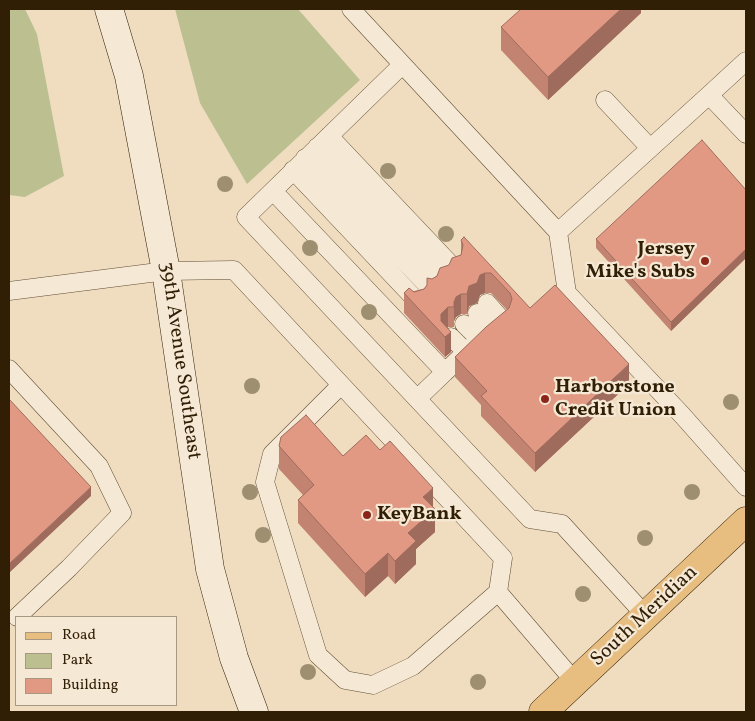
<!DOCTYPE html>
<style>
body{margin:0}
#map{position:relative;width:755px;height:721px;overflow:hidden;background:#f0ddc0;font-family:Vollkorn,serif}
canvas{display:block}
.frame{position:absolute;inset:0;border:10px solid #311f05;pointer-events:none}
.legend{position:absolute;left:15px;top:616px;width:162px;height:90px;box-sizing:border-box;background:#f5e9d6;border:1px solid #a79882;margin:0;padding:6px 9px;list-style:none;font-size:15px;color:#311f05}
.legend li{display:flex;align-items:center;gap:10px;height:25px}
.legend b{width:25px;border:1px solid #a79882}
</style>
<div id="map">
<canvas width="755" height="721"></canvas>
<div class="frame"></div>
<ul class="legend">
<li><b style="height:6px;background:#e8be80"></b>Road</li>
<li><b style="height:14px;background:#bcc090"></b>Park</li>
<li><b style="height:14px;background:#e29983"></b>Building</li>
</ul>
</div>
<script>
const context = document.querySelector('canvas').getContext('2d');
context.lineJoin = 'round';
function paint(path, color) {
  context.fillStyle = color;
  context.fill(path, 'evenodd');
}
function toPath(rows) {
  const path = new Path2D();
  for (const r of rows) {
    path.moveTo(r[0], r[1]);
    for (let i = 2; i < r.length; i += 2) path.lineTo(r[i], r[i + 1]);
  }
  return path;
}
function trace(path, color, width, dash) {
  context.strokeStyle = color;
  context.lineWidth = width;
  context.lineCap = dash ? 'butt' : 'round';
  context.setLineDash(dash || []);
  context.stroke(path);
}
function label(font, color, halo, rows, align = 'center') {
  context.font = font + ' Vollkorn,serif';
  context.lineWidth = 4.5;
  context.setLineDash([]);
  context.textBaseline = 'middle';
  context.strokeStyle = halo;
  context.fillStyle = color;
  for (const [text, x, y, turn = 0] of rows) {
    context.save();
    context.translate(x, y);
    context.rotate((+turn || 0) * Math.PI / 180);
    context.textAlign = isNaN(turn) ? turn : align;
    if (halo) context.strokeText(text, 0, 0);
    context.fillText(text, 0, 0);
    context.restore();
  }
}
const green = toPath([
 [9,9,25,9,37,34,64,176,25,197,9,195],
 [175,9,298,9,360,80,247,184,200,103]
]);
const lane = toPath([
 [351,9,558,232,567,293,682,415,746,487],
 [402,65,246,217,530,519,562,524,646,616],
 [709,95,746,61],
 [605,100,650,148],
 [329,136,453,267],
 [317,147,442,277],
 [305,158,430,288],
 [293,170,417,301],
 [273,191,445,372,417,399],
 [558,232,709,95,746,134],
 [9,291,166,271,234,270,503,558,498,592,575,682],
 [487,303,502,320,492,328],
 [477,313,492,328,479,339],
 [464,324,479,339,466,352],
 [9,369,99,466,122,513,69,568,17,617],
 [445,372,466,352,451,337],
 [341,385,272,454,265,482,318,655,345,680,373,685,413,666,498,592]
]);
const secondary = toPath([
 [109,9,129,76,166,271,210,569,234,658,254,712]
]);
const primary = toPath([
 [543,712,746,521]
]);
const trees = [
 [388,171],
 [225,184],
 [446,234],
 [310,248],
 [369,312],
 [252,386],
 [731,402],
 [250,492],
 [692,492],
 [263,535],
 [645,538],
 [583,594],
 [308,672],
 [478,682]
];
const wall = toPath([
 [641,9,641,13,548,100,501,50,501,27],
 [746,190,746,258,671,331,596,248,596,239],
 [461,240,530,308,629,384,535,472,481,416,481,405,455,377,455,357,507,310,491,293,485,293,480,295,477,303,469,306,467,314,461,314,456,317,454,321,454,327,448,327,447,328,451,352,445,357,404,313,404,293,424,289,432,279,437,276,461,255],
 [279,446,343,456,433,507,435,532,416,549,416,564,395,584,388,576,365,597,298,523,298,500,303,495,279,469]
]);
const shadedWall = toPath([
 [621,9,641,9,641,13,548,100,548,77],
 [746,249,746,258,671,331,671,322],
 [485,273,485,293,480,295,477,303,469,306,467,314,467,294,469,286,480,275],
 [461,294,461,314,456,317,454,321,454,302,456,297],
 [448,307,448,327,441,334,441,314],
 [451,332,451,352,445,357,445,337],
 [629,364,629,384,535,472,535,453],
 [91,487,91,496,9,573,9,564],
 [433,488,433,511,435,509,435,532,416,549,416,564,395,584,395,561,408,533,423,497],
 [388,553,388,576,365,597,365,574]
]);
const building = toPath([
 [521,9,621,9,548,77,501,27,521,9],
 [702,140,746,190,746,249,671,322,596,239,702,140],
 [464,237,530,308,555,285,629,364,535,453,481,396,487,391,455,357,486,327,509,308,512,299,510,293,491,273,485,273,480,275,477,283,469,286,467,294,461,294,456,297,454,302,454,307,448,307,441,314,441,321,451,332,445,337,404,293,409,288,414,292,424,289,427,285,427,278,432,279,437,276,440,268,449,265,452,258,461,255,463,245,461,240,464,237],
 [9,399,91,487,9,564,9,399],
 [306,415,343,456,366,435,380,450,390,441,433,488,423,497,435,509,408,533,416,541,395,561,388,553,365,574,298,500,314,485,279,446,281,437,306,415]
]);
const markers = [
 [705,261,5,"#8f2418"],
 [545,399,5,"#8f2418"],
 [367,515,5,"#8f2418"]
];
const poiNames = [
 ["Jersey",695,250,"right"],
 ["Mike's Subs",695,273,"right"],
 ["Harborstone",555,388],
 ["Credit Union",555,411],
 ["KeyBank",377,515]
];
const streetNames = [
 ["39th Avenue Southeast",179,361,82],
 ["South Meridian",645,617,-43]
];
paint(green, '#bcc090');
trace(lane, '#614e34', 19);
trace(secondary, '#311f05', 29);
trace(primary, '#311f05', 29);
trace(lane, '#f5e9d6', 18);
trace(secondary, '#f5e9d6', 28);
trace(primary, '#e8be80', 28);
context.fillStyle = '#9e8f70';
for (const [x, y] of trees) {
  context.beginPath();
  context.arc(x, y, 8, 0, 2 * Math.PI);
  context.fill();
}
paint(wall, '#c28471');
paint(shadedWall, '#9e6b5c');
paint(building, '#e29983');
trace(building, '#9e6b5c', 1);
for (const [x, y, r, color] of markers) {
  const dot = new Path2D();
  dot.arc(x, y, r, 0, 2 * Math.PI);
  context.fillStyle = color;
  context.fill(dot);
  trace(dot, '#f5e9d6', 2);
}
label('bold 20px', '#311f05', '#f5e9d6', poiNames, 'left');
label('20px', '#311f05', '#f5e9d6', streetNames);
</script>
